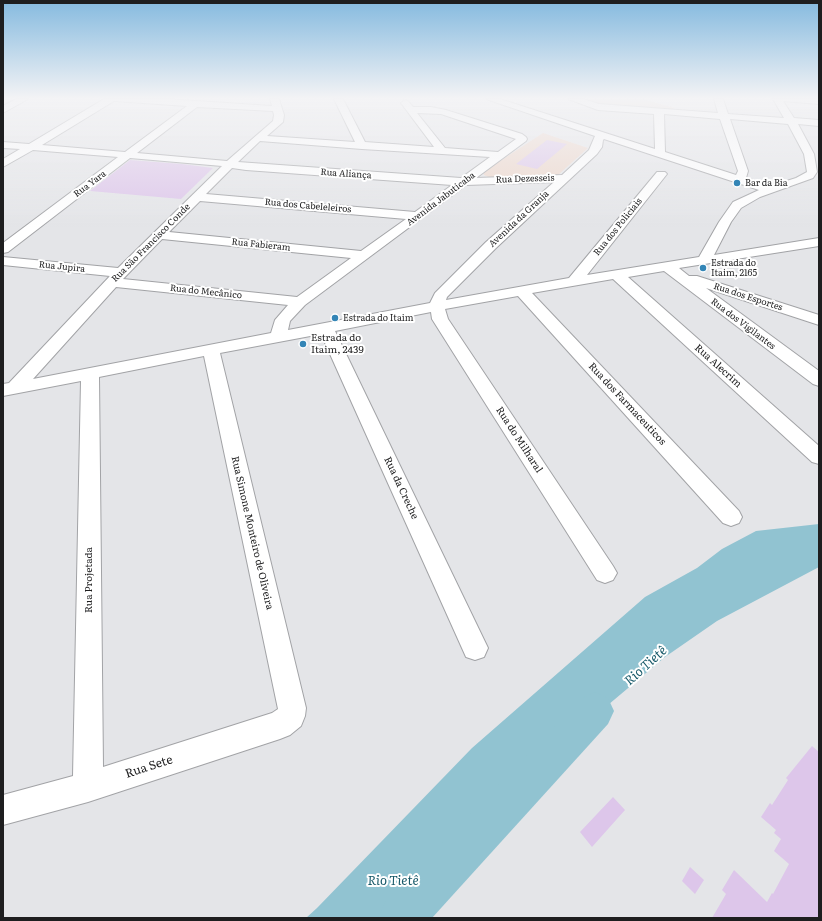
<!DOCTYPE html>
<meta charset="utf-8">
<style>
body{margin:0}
#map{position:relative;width:822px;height:921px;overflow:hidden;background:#e4e5e8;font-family:Literata,serif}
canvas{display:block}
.frame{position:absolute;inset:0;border:4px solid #1e1e1f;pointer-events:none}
</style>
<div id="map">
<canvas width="822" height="921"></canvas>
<div class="frame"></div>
</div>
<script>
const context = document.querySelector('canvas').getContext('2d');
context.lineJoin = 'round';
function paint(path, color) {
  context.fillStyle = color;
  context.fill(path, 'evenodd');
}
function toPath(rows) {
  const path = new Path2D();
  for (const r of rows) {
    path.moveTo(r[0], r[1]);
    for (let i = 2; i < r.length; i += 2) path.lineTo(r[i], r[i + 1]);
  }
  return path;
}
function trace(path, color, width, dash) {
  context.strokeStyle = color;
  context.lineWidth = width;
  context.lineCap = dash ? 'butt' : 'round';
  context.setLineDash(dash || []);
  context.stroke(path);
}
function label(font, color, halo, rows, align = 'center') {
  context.font = font + ' Literata,serif';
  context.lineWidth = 4;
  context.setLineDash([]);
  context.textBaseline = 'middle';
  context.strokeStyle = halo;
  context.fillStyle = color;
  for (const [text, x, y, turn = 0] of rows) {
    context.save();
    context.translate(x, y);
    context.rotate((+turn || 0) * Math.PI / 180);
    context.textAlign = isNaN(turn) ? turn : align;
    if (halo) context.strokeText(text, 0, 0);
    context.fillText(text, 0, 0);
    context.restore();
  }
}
const education = toPath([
 [577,99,643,99,675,108,668,111,597,106],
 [543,133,588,148,558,175,491,178,484,175,483,172]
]);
const water = toPath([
 [819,524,819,567,717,621,665,657,583,726,457,847,412,918,306,918,317,908,472,748,645,597,697,568,722,549,756,531]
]);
const river = toPath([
 [595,692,608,698,614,711,608,724,432,918,378,918,385,902,582,698,595,692]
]);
const building = toPath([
 [547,140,567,144,537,169,516,164],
 [130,160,182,164,213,168,181,199,90,191],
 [812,746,819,752,819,918,712,918,726,894,722,890,734,870,767,902,772,893,773,894,789,864,774,851,781,839,774,833,776,830,761,817,770,803,772,805,788,780,786,778],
 [613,797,625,810,592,847,580,832],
 [690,867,704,880,695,894,682,881]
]);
const minor = toPath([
 [16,99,28,99,3,113,3,106,16,99],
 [104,99,166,99,272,106,270,99,279,99,284,115,283,122,267,136,355,142,334,99,343,99,365,142,434,147,401,103,405,100,408,101,413,107,431,107,446,110,522,134,526,137,527,139,526,141,476,178,562,175,589,150,595,136,486,99,500,99,655,149,654,114,598,110,568,99,583,99,599,104,718,113,714,99,723,99,728,114,784,118,773,99,819,99,819,104,783,101,794,118,819,120,819,126,798,124,814,154,817,172,813,178,760,197,741,208,731,222,714,255,819,238,819,246,679,268,689,276,697,276,819,315,819,325,706,288,819,371,819,386,813,384,664,271,628,277,819,446,819,464,812,462,613,279,532,293,739,511,742,517,739,523,731,526,723,523,518,296,445,309,448,319,613,566,617,573,613,580,605,583,597,580,432,319,431,312,335,331,488,648,484,657,475,660,466,657,321,334,220,353,306,708,305,716,301,726,290,735,280,739,88,802,3,825,3,795,73,776,81,381,3,396,3,384,9,383,110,276,3,265,3,257,118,268,222,166,130,158,8,252,3,253,3,243,118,157,33,150,3,167,3,159,20,149,3,148,3,142,29,144,104,99],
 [114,101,187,106,125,152,42,145,114,101],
 [197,107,273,111,274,115,273,121,227,161,137,153,197,107],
 [417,113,441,114,516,139,498,152,445,148,417,113],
 [664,114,720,119,738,171,736,175,665,152,664,114],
 [730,119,788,124,804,154,807,172,796,178,771,186,746,178,748,171,730,119],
 [604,139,759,190,733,202,719,222,699,257,587,275,667,174,665,172,657,172,569,278,446,300,447,297,496,248,597,154,602,147,603,140,604,139],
 [260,141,362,149,490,157,461,178,238,162,260,141],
 [232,168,246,170,452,185,415,212,206,194,232,168],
 [554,182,486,242,435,293,430,303,288,330,290,321,305,305,466,185,554,182],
 [200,201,406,219,361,251,169,232,200,201],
 [162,239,351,258,297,297,123,279,162,239],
 [116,287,288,305,275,320,271,333,33,379,116,287],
 [204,356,278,709,272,713,103,767,99,377,204,356]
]);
const markers = [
 [737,183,4,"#3385b6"],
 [703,268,4,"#3385b6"],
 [335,318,4,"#3385b6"],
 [303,344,4,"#3385b6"]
];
const farStreetnames = [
 ["Rua Aliança",346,174,4],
 ["Rua Dezesseis",525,179,-2],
 ["Rua Yara",90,184,-37],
 ["Avenida Jabuticaba",441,199,-37],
 ["Rua dos Cabeleleiros",308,206,5],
 ["Avenida da Granja",519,219,-43],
 ["Rua dos Policiais",618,227,-51],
 ["Rua São Francisco Conde",151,243,-45],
 ["Rua Fabieram",261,245,6],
 ["Rua Jupira",62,267,6],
 ["Rua do Mecânico",206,292,6],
 ["Rua dos Esportes",748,297,18],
 ["Rua dos Vigilantes",743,324,37]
];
const farPoinames = [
 ["Bar da Bia",745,183],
 ["Estrada do",711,263],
 ["Itaim, 2165",711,273],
 ["Estrada do Itaim",343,318]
];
const poiNames = [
 ["Estrada do",311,338],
 ["Itaim, 2439",311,350]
];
const streetNames = [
 ["Rua Alecrim",718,366,42],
 ["Rua dos Farmaceuticos",627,404,47],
 ["Rua do Milharal",519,440,57],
 ["Rua da Creche",401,488,65],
 ["Rua Simone Monteiro de Oliveira",252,533,77],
 ["Rua Projetada",89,580,-90]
];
const nearStreetnames = [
 ["Rua Sete",149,767,-18]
];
const nearWaternames = [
 ["Rio Tietê",646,666,-42],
 ["Rio Tietê",393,881]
];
paint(education, '#edd6ca');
paint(water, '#91c3d1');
paint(river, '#91c3d1');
paint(building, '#ddc6ea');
trace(minor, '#a2a3a6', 2);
paint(minor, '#fff');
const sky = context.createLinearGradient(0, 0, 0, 228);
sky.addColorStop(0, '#85badf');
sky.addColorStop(0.43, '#f3f3f5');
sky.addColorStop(1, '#f3f3f500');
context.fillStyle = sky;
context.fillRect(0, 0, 822, 228);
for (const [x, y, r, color] of markers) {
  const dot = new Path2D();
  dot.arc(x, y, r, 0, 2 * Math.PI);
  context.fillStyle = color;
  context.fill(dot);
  trace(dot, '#fff', 1.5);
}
label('9px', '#1e1e1f', '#fff', farStreetnames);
label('9px', '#1e1e1f', '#fff', farPoinames, 'left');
label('10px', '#1e1e1f', '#fff', poiNames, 'left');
label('10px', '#1e1e1f', '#fff', streetNames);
label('12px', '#1e1e1f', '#fff', nearStreetnames);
label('italic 13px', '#175969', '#fff', nearWaternames);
</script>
